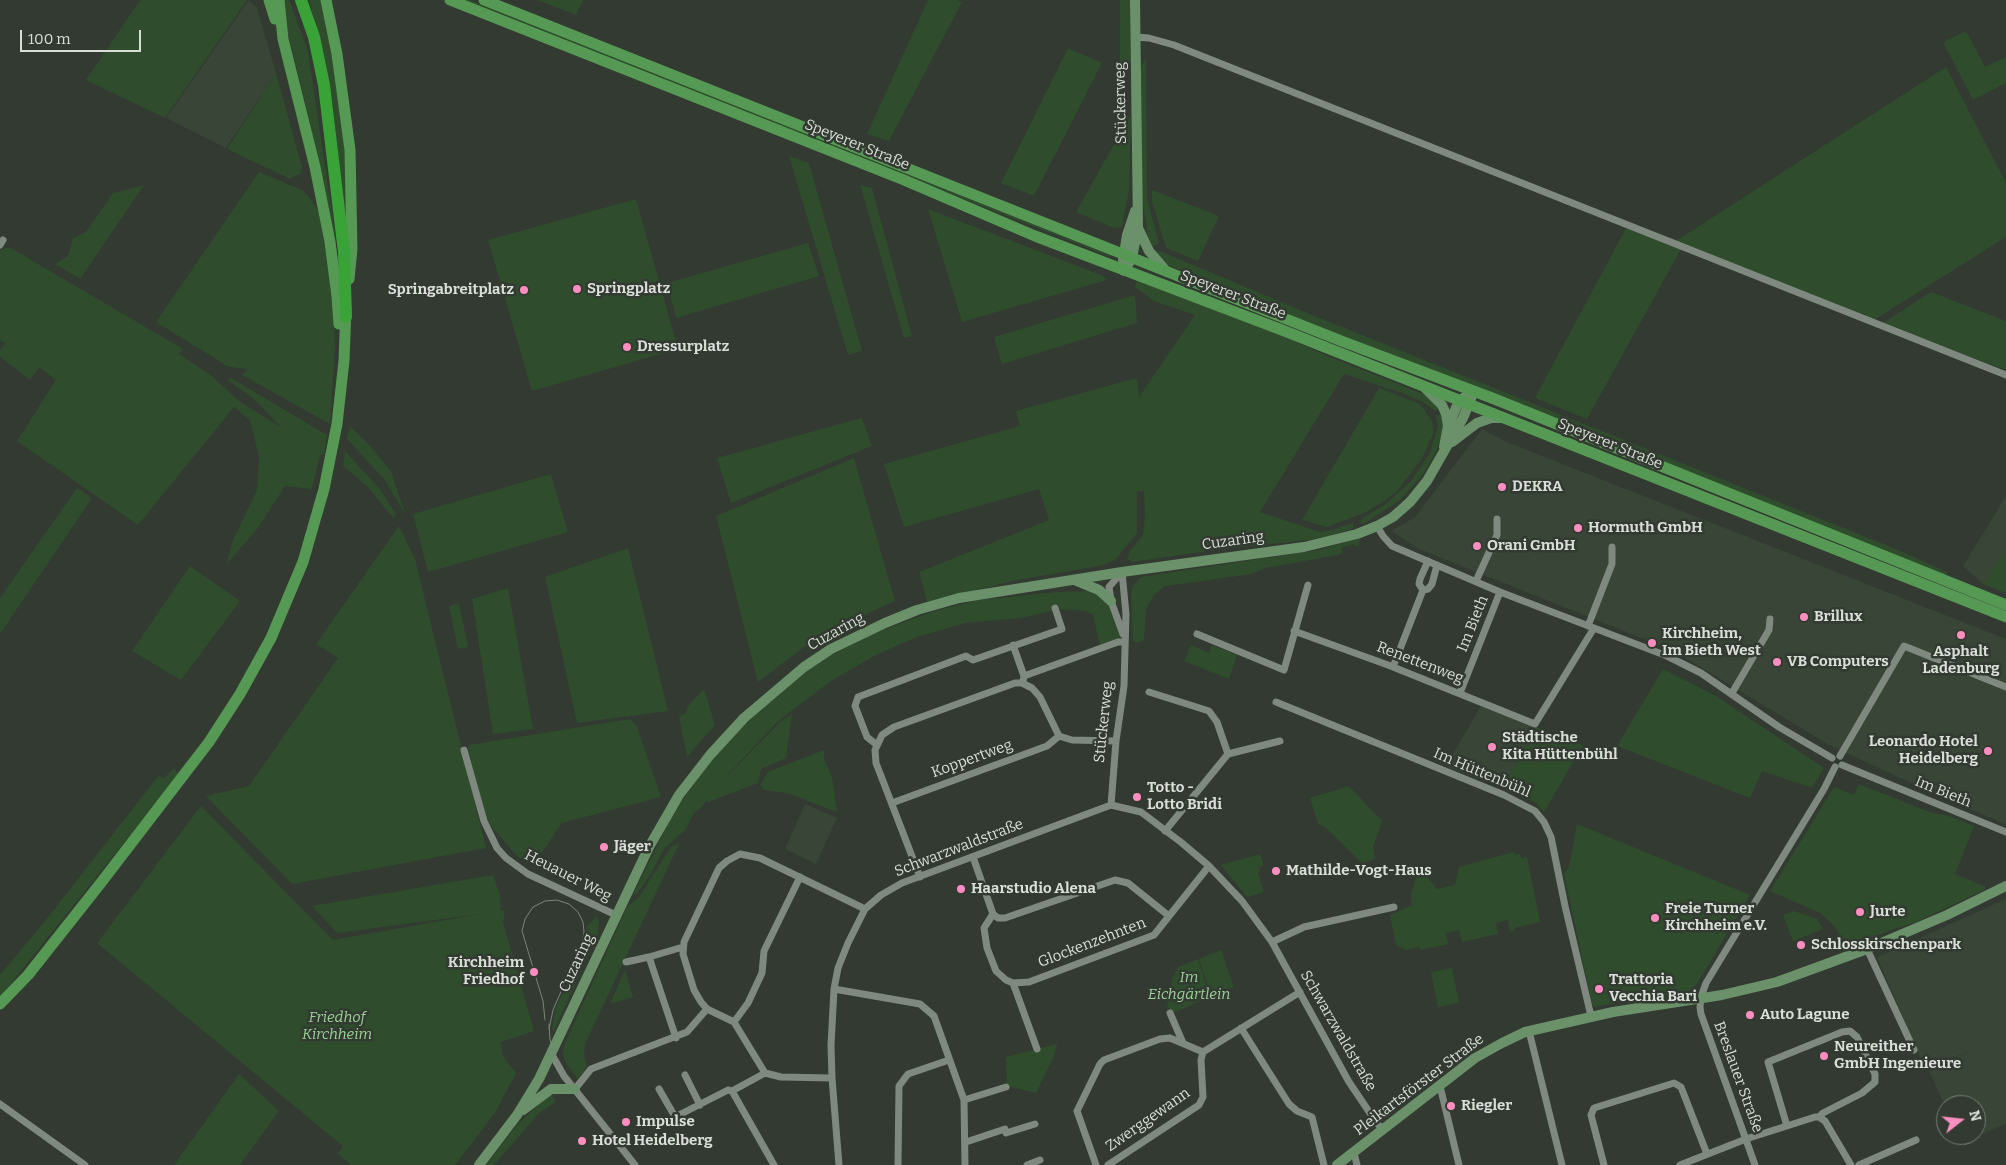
<!DOCTYPE html>
<meta charset="utf-8">
<style>
body{margin:0}
#map{position:relative;width:2006px;height:1165px;overflow:hidden;background:#323a31;font-family:Bitter,serif}
canvas{display:block}
.north{position:absolute;left:1936px;top:1095px;width:50px;height:50px;box-sizing:border-box;background:#323a31;border:1px solid #757c74;border-radius:50%;rotate:74deg;font-size:14px;font-weight:700;line-height:20px;text-align:center;color:#d9ded8}
.north::after{content:'';display:block;margin:auto;width:18px;height:22px;background:#fd8ebf;clip-path:polygon(50% 0,100% 100%,50% 72%,0 100%)}
.scale{position:absolute;left:20px;top:30px;width:121px;height:22px;box-sizing:border-box;border:2px solid #d9ded8;border-top:0;padding-left:6px;font-size:15px;line-height:18px;white-space:nowrap;color:#d9ded8;-webkit-text-stroke:4px #323a31;paint-order:stroke}
</style>
<div id="map">
<canvas width="2006" height="1165"></canvas>
<div class="north">N</div>
<div class="scale">100 m</div>
</div>
<script>
const context = document.querySelector('canvas').getContext('2d');
context.lineJoin = 'round';
function paint(path, color) {
  context.fillStyle = color;
  context.fill(path, 'evenodd');
}
function toPath(rows) {
  const path = new Path2D();
  for (const r of rows) {
    path.moveTo(r[0], r[1]);
    for (let i = 2; i < r.length; i += 2) path.lineTo(r[i], r[i + 1]);
  }
  return path;
}
function trace(path, color, width, dash) {
  context.strokeStyle = color;
  context.lineWidth = width;
  context.lineCap = dash ? 'butt' : 'round';
  context.setLineDash(dash || []);
  context.stroke(path);
}
function label(font, color, halo, rows, align = 'center') {
  context.font = font + ' Bitter,serif';
  context.lineWidth = 5;
  context.setLineDash([]);
  context.textBaseline = 'middle';
  context.strokeStyle = halo;
  context.fillStyle = color;
  for (const [text, x, y, turn = 0] of rows) {
    context.save();
    context.translate(x, y);
    context.rotate((+turn || 0) * Math.PI / 180);
    context.textAlign = isNaN(turn) ? turn : align;
    if (halo) context.strokeText(text, 0, 0);
    context.fillText(text, 0, 0);
    context.restore();
  }
}
const built = toPath([
 [249,0,257,8,276,73,226,148,166,118],
 [1482,429,1507,442,2006,639,2006,824,1950,801,1829,745,1674,651,1419,549,1391,531,1415,517],
 [2006,496,2006,550,1983,584,1963,566],
 [1481,706,1537,727,1502,788,1446,766],
 [805,804,837,818,816,864,785,849],
 [2006,899,2006,1124,1962,1142,1959,1135,1976,1135,1976,1105,1946,1105,1946,1108,1928,1069,1979,1047,1925,1069,1877,957]
]);
const green = toPath([
 [140,0,247,0,165,118,86,80],
 [283,0,289,0,308,51,335,233,333,234,305,102,284,18],
 [309,0,322,0,333,58,346,160,346,231,333,106,325,60],
 [461,0,470,0,1113,256,1108,256],
 [538,0,583,0,576,15],
 [928,0,957,0,962,2,889,141,867,134],
 [1120,0,1130,0,1130,63,1120,63],
 [1966,31,1985,67,2006,57,2006,83,1973,100,1943,42],
 [1068,48,1102,63,1034,196,1001,183],
 [1146,58,1147,198,1159,243,1153,246,1148,237,1142,198,1141,67],
 [1946,67,2006,183,2006,237,1874,320,1676,241],
 [276,73,302,167,301,173,290,179,227,149],
 [1131,114,1129,191,1122,227,1114,228,1076,212],
 [789,156,809,163,862,351,848,355],
 [259,172,304,191,318,210,333,293,335,350,330,424,242,375,248,369,229,367,156,322],
 [144,185,80,279,55,264,68,256,73,238,86,232,113,193],
 [860,185,872,188,912,336,904,338],
 [1152,190,1219,216,1198,261,1166,248,1152,201],
 [636,199,678,349,532,391,488,240],
 [928,209,1101,275,1107,280,962,322],
 [1626,228,1681,249,1587,419,1535,398],
 [808,243,819,276,676,318,667,283],
 [9,247,183,349,179,354,212,376,239,401,282,428,254,399,227,380,231,378,327,435,324,455,320,455,312,489,285,486,258,528,226,565,233,540,257,490,259,457,250,420,234,407,138,525,17,441,56,380,39,367,30,380,0,357,0,350,5,343,0,340,0,250],
 [1160,251,1307,313,1901,551,1949,573,1944,575,1255,303,1234,292,1166,264,1153,252],
 [1137,280,1267,329,1325,355,1426,395,1441,408,1435,411,1423,402,1402,393,1344,374,1260,512,1320,532,1328,531,1353,523,1354,528,1329,536,1308,540,1215,550,1132,562,1127,559,1130,551,1143,535,1145,517,1144,491,1137,491,1137,533,1116,559,1104,565,1018,580,927,602,919,572,1049,520,1039,489,904,527,884,464,1020,426,1016,411,1137,378,1139,397,1195,315,1154,301,1135,287],
 [1931,292,2006,321,2006,370,1881,324],
 [1135,295,1137,323,1002,364,994,337],
 [1379,388,1420,404,1432,421,1434,432,1421,460,1397,491,1387,499,1366,512,1327,527,1302,520],
 [1443,414,1444,428,1436,452,1422,476,1399,501,1362,525,1360,520,1387,503,1411,481,1430,453,1438,426,1436,415],
 [862,418,872,446,731,503,717,458],
 [350,427,366,441,391,471,405,514,384,479,346,438],
 [345,451,380,489,396,514,393,518,369,488,343,466],
 [854,458,895,601,843,625,804,647,758,682,716,516],
 [551,474,568,532,428,572,413,514],
 [77,488,92,498,0,634,0,598],
 [399,526,415,559,486,848,292,884,206,796,249,786,338,658,316,644],
 [1360,538,1359,547,1352,544,1341,548,1343,553,1338,555,1265,568,1252,574,1165,586,1154,595,1146,609,1144,640,1138,643,1133,641,1131,594,1133,586,1141,577,1319,550],
 [628,548,668,711,577,723,545,577],
 [2006,550,2006,593,1983,584],
 [190,566,240,601,181,680,132,651],
 [508,588,533,729,493,734,472,599],
 [1089,591,1096,594,1111,608,1123,640,1100,646,1093,615,1086,611,1059,609,1021,618,965,623,917,637,876,655,831,681,779,720,716,787,780,722,792,714,786,758,761,769,758,783,708,802,707,800,701,808,693,814,686,829,664,849,649,877,636,894,633,895,671,817,707,765,739,727,799,676,830,656,872,634,935,611,979,600,1058,592],
 [459,603,468,647,458,649,449,606],
 [1191,645,1209,653,1212,645,1237,655,1229,679,1184,661],
 [1663,669,1716,696,1824,768,1812,788,1762,771,1750,798,1617,746],
 [704,689,715,725,687,757,679,716,685,714,688,706],
 [630,719,637,727,661,797,562,823,541,854,532,858,527,862,517,856,492,827,486,817,468,749,469,745],
 [1537,727,1583,745,1544,812,1535,802,1502,788],
 [824,750,824,759,832,777,837,812,787,793,764,790,760,785,768,772],
 [174,768,179,774,0,997,0,975,49,916,159,775,163,779],
 [1859,784,1932,813,1946,815,1974,826,1955,874,1986,887,1984,890,1916,922,1893,929,1847,948,1836,928,1820,913,1770,891,1834,787,1854,795],
 [1349,786,1382,821,1373,847,1375,859,1362,863,1325,827,1318,824,1310,798],
 [201,806,333,940,480,914,337,933,312,906,493,875,500,896,501,911,505,910,503,922,534,1031,501,1042,503,1056,516,1073,495,1113,455,1165,351,1165,339,1155,338,1153,343,1146,333,1138,97,943],
 [1577,824,1750,895,1697,984,1689,991,1595,1007,1592,1004,1564,874,1569,867],
 [680,842,585,1044,584,1056,587,1066,578,1079,566,1064,564,1057,563,1050,566,1041,627,907,639,897,670,848],
 [1514,852,1515,855,1520,854,1521,858,1527,857,1540,922,1514,928,1514,931,1510,932,1508,920,1496,923,1498,934,1462,942,1459,930,1446,933,1448,944,1420,950,1419,947,1406,950,1396,945,1390,915,1412,905,1411,893,1420,868,1437,889,1455,885,1459,867],
 [1260,854,1264,866,1259,867,1260,871,1258,873,1264,892,1247,897,1221,865],
 [1794,911,1817,919,1823,929,1793,941,1783,915],
 [597,915,599,922,598,934,554,1031,552,1030,555,1010,586,941,587,925,592,922],
 [1221,950,1234,987,1211,996,1199,959],
 [1198,959,1210,997,1173,1013,1167,1006,1172,979,1178,967],
 [1452,968,1459,1003,1438,1007,1431,972],
 [625,970,633,997,610,1004],
 [1057,1044,1054,1056,1036,1093,1007,1086,1006,1057],
 [239,1074,279,1111,240,1165,174,1165],
 [551,1093,556,1102,539,1113,494,1165,486,1165,517,1125]
]);
const street = toPath([
 [1135,37,1149,38,1174,45,2006,375],
 [0,245,3,240],
 [1377,526,1383,536,1392,546,1500,592,1667,656,1701,673,1779,727,1832,758],
 [1122,572,1109,587,1111,601,1123,634],
 [1476,581,1497,535,1497,519],
 [1423,590,1419,584,1420,579,1428,561],
 [1588,626,1612,564,1612,547],
 [1294,631,1388,665,1535,724,1594,628],
 [1197,634,1284,670,1308,585],
 [1013,645,1024,676,1023,681],
 [1393,667,1423,590,1428,589,1432,584,1437,565],
 [1024,676,1118,642,1125,642],
 [1149,692,1209,711,1217,722,1228,754,1165,831],
 [1460,693,1500,592],
 [1732,693,1769,630,1770,619],
 [1276,702,1504,795,1535,811,1544,822,1551,837,1565,906,1591,1016],
 [877,745,867,737,855,706,858,697,966,656,973,660,1062,629,1055,608],
 [464,750,484,821,497,848,506,858,528,874,616,915],
 [1228,754,1280,741],
 [1840,756,1904,646,2006,687],
 [1842,765,2006,832],
 [892,803,1047,746,1059,736],
 [1111,805,1116,741,1124,686,1126,614,1122,572],
 [973,857,993,914,984,928,987,948,996,971,1006,980,1013,983,1029,982,1154,935,1209,866],
 [920,877,876,763,875,750,882,735,894,727,1015,683,1022,683,1032,688,1040,697,1059,736,1072,740,1116,741],
 [993,914,998,918,1005,918,1115,880,1128,883,1169,916],
 [1272,942,1304,927,1394,907],
 [1867,949,1914,1050],
 [626,962,649,957],
 [1013,983,1037,1049],
 [834,989,920,1004,934,1016,964,1100,965,1165],
 [1170,1013,1183,1043],
 [734,1022,748,1003,762,973,764,951,800,877],
 [1241,1028,1289,1104,1297,1111,1312,1117,1324,1165],
 [1529,1031,1562,1165],
 [676,1038,649,957,683,947],
 [551,1053,564,1076,635,1165],
 [685,1075,700,1105],
 [832,1078,781,1077,765,1073,734,1022,707,1009,701,1002,694,990,683,954,684,942,719,868,727,861,740,854,760,858,865,909],
 [1440,1086,1459,1165],
 [575,1089,591,1069,687,1032,707,1009],
 [659,1089,674,1115,677,1116,728,1090,732,1091,765,1073],
 [732,1091,774,1165],
 [964,1100,1006,1087],
 [0,1104,85,1165],
 [1787,1126,1768,1062,1842,1032,1850,1031,1857,1037,1875,1074,1875,1082,1862,1093,1823,1113,1819,1117],
 [966,1142,1005,1129,1006,1133,1035,1124],
 [1354,1153,1357,1165],
 [839,1165,832,1078,831,1045,834,989,838,968,848,943,865,909,881,895,902,883,1111,805,1141,812,1182,843,1209,866,1242,901,1272,942,1349,1082,1376,1122,1383,1130],
 [898,1165,899,1086,908,1074,949,1060],
 [1027,1165,1040,1160],
 [1096,1165,1077,1111,1100,1064,1104,1060,1160,1039,1170,1038,1203,1052],
 [1108,1165,1199,1105,1203,1097,1201,1060,1203,1052,1300,992],
 [1604,1165,1591,1115,1594,1108,1674,1083,1681,1087,1707,1154],
 [1680,1165,1746,1139,1815,1117,1819,1117,1825,1121,1851,1165],
 [1755,1165,1701,1014,1700,1007,1701,997,1706,983,1824,789,1835,767],
 [1859,1165,1916,1140]
]);
const secondary = toPath([
 [1138,228,1149,251,1167,272],
 [1123,260,1127,235,1135,211],
 [1124,271,1132,258,1138,227,1135,0],
 [1425,388,1442,405,1446,414,1448,426],
 [1452,442,1477,423,1491,418,1502,418],
 [1444,447,1448,426,1459,401,1465,397],
 [1077,581,1099,590,1111,601],
 [523,1110,551,1089,575,1089],
 [479,1165,517,1115,539,1079,649,847,679,795,710,755,744,718,804,667,831,649,885,623,917,610,959,598,1122,572,1304,547,1357,534,1377,526,1393,517,1410,502,1427,481,1463,418,1474,391],
 [1337,1165,1475,1058,1502,1043,1525,1032,1613,1012,1722,995,1777,982,1867,949,1947,915,2006,886]
]);
const primary = toPath([
 [269,0,275,19],
 [279,0,283,39,315,167,330,242,337,296,339,324],
 [326,0,337,54,350,150,352,249,349,279],
 [450,0,904,180,1035,236,1282,330,2006,617],
 [484,0,1344,342,1492,398,2006,605],
 [0,1004,28,975,100,884,209,742,240,694,271,638,303,562,324,489,337,424,344,361,346,308]
]);
const highway = toPath([
 [301,0,314,37,324,85,344,252,346,317]
]);
const tram = toPath([
 [545,1020,543,1001,522,931,525,919,533,907,545,901,557,900,569,904,578,912,583,922,584,932,582,943,553,1010,549,1029],
 [549,1024,550,1040,559,1065,637,1165]
]);
const markers = [
 [577,289,5,"#fd8ebf"],
 [524,290,5,"#fd8ebf"],
 [627,347,5,"#fd8ebf"],
 [1502,487,5,"#fd8ebf"],
 [1578,528,5,"#fd8ebf"],
 [1477,546,5,"#fd8ebf"],
 [1804,617,5,"#fd8ebf"],
 [1961,635,5,"#fd8ebf"],
 [1652,643,5,"#fd8ebf"],
 [1777,662,5,"#fd8ebf"],
 [1492,747,5,"#fd8ebf"],
 [1988,751,5,"#fd8ebf"],
 [1137,797,5,"#fd8ebf"],
 [604,847,5,"#fd8ebf"],
 [1276,871,5,"#fd8ebf"],
 [961,889,5,"#fd8ebf"],
 [1860,912,5,"#fd8ebf"],
 [1655,918,5,"#fd8ebf"],
 [1801,945,5,"#fd8ebf"],
 [534,972,5,"#fd8ebf"],
 [1599,989,5,"#fd8ebf"],
 [1750,1015,5,"#fd8ebf"],
 [1824,1056,5,"#fd8ebf"],
 [1451,1106,5,"#fd8ebf"],
 [626,1122,5,"#fd8ebf"],
 [582,1141,5,"#fd8ebf"]
];
const streetNames = [
 ["Stückerweg",1121,103,-91],
 ["Speyerer Straße",857,145,22],
 ["Speyerer Straße",1233,295,21],
 ["Speyerer Straße",1610,444,22],
 ["Cuzaring",1233,541,-8],
 ["Im Bieth",1473,624,-68],
 ["Cuzaring",836,632,-29],
 ["Renettenweg",1420,663,21],
 ["Stückerweg",1104,722,-84],
 ["Koppertweg",972,759,-20],
 ["Im Hüttenbühl",1482,773,23],
 ["Im Bieth",1943,792,22],
 ["Schwarzwaldstraße",959,848,-21],
 ["Heuauer Weg",568,876,27],
 ["Glockenzehnten",1092,943,-21],
 ["Cuzaring",577,963,-65],
 ["Schwarzwaldstraße",1338,1031,60],
 ["Breslauer Straße",1738,1077,70],
 ["Pleikartsförster Straße",1419,1085,-37],
 ["Zwerggewann",1148,1120,-35]
];
const poiNames = [
 ["Springplatz",587,289],
 ["Springabreitplatz",514,290,"right"],
 ["Dressurplatz",637,347],
 ["DEKRA",1512,487],
 ["Hormuth GmbH",1588,528],
 ["Orani GmbH",1487,546],
 ["Brillux",1814,617],
 ["Kirchheim,",1662,634],
 ["Im Bieth West",1662,651],
 ["Asphalt",1961,652,"center"],
 ["Ladenburg",1961,669,"center"],
 ["VB Computers",1787,662],
 ["Städtische",1502,738],
 ["Kita Hüttenbühl",1502,755],
 ["Leonardo Hotel",1978,742,"right"],
 ["Heidelberg",1978,759,"right"],
 ["Totto -",1147,788],
 ["Lotto Bridi",1147,805],
 ["Jäger",614,847],
 ["Mathilde-Vogt-Haus",1286,871],
 ["Haarstudio Alena",971,889],
 ["Freie Turner",1665,909],
 ["Kirchheim e.V.",1665,926],
 ["Jurte",1870,912],
 ["Schlosskirschenpark",1811,945],
 ["Kirchheim",524,963,"right"],
 ["Friedhof",524,980,"right"],
 ["Trattoria",1609,980],
 ["Vecchia Bari",1609,997],
 ["Auto Lagune",1760,1015],
 ["Neureither",1834,1047],
 ["GmbH Ingenieure",1834,1064],
 ["Riegler",1461,1106],
 ["Impulse",636,1122],
 ["Hotel Heidelberg",592,1141]
];
const parkNames = [
 ["Im",1189,978],
 ["Eichgärtlein",1189,995],
 ["Friedhof",337,1018],
 ["Kirchheim",337,1035]
];
paint(built, '#384537');
paint(green, '#2f4d2d');
trace(street, '#7f897f', 7);
trace(secondary, '#6a916a', 10);
trace(primary, '#569954', 11);
trace(highway, '#3aa338', 12);
trace(tram, '#7e847d', 1);
for (const [x, y, r, color] of markers) {
  const dot = new Path2D();
  dot.arc(x, y, r, 0, 2 * Math.PI);
  context.fillStyle = color;
  context.fill(dot);
  trace(dot, '#323a31', 2);
}
label('15px', '#d9ded8', '#323a31', streetNames);
label('bold 15px', '#d9ded8', '#323a31', poiNames, 'left');
label('italic 15px', '#99d395', '#323a31', parkNames);
</script>
